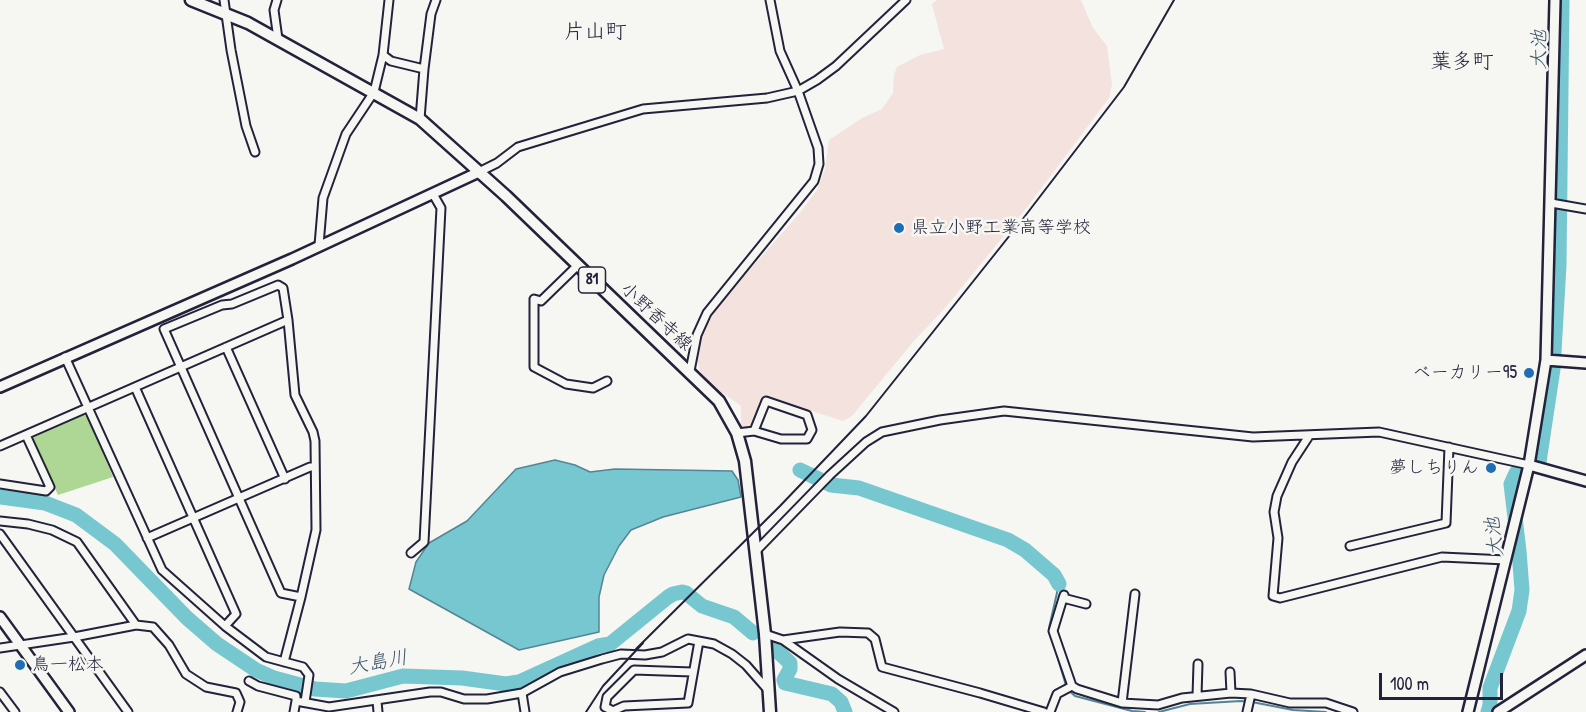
<!DOCTYPE html>
<meta charset="utf-8">
<style>
body{margin:0}
#map{position:relative;width:1586px;height:712px;overflow:hidden;background:#f6f6f2;font-family:"Patrick Hand",sans-serif}
canvas{display:block}
.scale{position:absolute;left:1379px;top:673px;width:124px;height:27px;box-sizing:border-box;border:3px solid #22223b;border-top:0;padding-left:8px;font-size:18px;line-height:21px;white-space:nowrap;color:#22223b;-webkit-text-stroke:4px #f6f6f2;paint-order:stroke}
</style>
<div id="map">
<canvas width="1586" height="712"></canvas>
<div class="scale">100 m</div>
</div>
<script>
const context = document.querySelector('canvas').getContext('2d');
context.lineJoin = 'round';
function paint(path, color) {
  context.fillStyle = color;
  context.fill(path, 'evenodd');
}
function toPath(rows) {
  const path = new Path2D();
  for (const r of rows) {
    path.moveTo(r[0], r[1]);
    for (let i = 2; i < r.length; i += 2) path.lineTo(r[i], r[i + 1]);
  }
  return path;
}
function trace(path, color, width, dash) {
  context.strokeStyle = color;
  context.lineWidth = width;
  context.lineCap = dash ? 'butt' : 'round';
  context.setLineDash(dash || []);
  context.stroke(path);
}
function label(font, color, halo, rows, align = 'center') {
  context.font = font + ' "Patrick Hand","Klee One",sans-serif';
  context.lineWidth = 5;
  context.setLineDash([]);
  context.textBaseline = 'middle';
  context.strokeStyle = halo;
  context.fillStyle = color;
  for (const [text, x, y, turn = 0] of rows) {
    context.save();
    context.translate(x, y);
    context.rotate((+turn || 0) * Math.PI / 180);
    context.textAlign = isNaN(turn) ? turn : align;
    if (halo) context.strokeText(text, 0, 0);
    context.fillText(text, 0, 0);
    context.restore();
  }
}
const built = toPath([
 [937,0,1081,0,1093,28,1107,46,1112,85,1109,98,1028,206,945,308,913,342,852,416,843,421,768,397,762,401,753,426,745,429,741,426,741,406,723,393,719,393,700,371,697,359,700,340,717,307,799,214,817,190,825,169,829,140,862,118,882,109,893,93,894,75,897,67,920,55,944,49,932,4]
]);
const green = toPath([
 [82,414,88,417,113,477,58,495,33,441,34,435]
]);
const water = toPath([
 [555,460,575,465,590,472,615,469,732,471,738,480,741,497,663,517,631,530,619,546,604,575,599,597,599,632,519,650,409,589,416,562,429,543,467,521,516,469,555,460]
]);
const stream = toPath([
 [1059,584,1049,628,1067,689,1075,696,1132,711,1145,712],
 [1159,712,1190,704,1241,701,1252,702,1293,710,1326,712]
]);
const river = toPath([
 [800,470,831,485,859,488,1008,540,1025,550,1054,575,1059,584],
 [0,497,45,503,76,515,115,544,187,618,217,644,256,670,274,678,315,689,346,691,403,676,462,678,506,684,519,682,598,646,610,644,668,597,673,594,682,592,686,593,702,606,734,617,753,633],
 [771,645,790,663,790,669,784,680,785,683,832,694,841,702,845,712],
 [1488,712,1490,705,1490,688,1519,611,1522,590,1519,551,1511,484,1516,473,1539,462,1553,369,1559,265,1562,0]
]);
const street = toPath([
 [224,0,231,50,246,126,255,152],
 [277,0,274,10,278,39],
 [383,55,391,61,424,69],
 [420,119,424,69,431,14,436,0],
 [479,172,497,163,518,147,643,109,767,98,798,91,817,80,836,66,906,0],
 [1551,203,1586,209],
 [319,245,323,198,346,134,374,92,383,55,389,0],
 [577,266,541,301,534,299,534,367,566,384,593,388,607,381],
 [226,347,285,479],
 [65,357,162,570,225,626,266,657,303,667,309,675,305,702],
 [690,371,697,335,707,313,814,181,819,164,818,148,798,91,780,51,770,0],
 [135,387,236,614,225,626],
 [737,433,754,431,781,439,807,439,812,430,807,415,766,401,754,431],
 [1309,436,1292,462,1277,496,1274,512,1278,538,1273,596,1280,598,1442,557,1506,560],
 [0,446,288,320],
 [0,484,46,491,50,487,26,435],
 [0,521,28,524,52,530,77,542,136,625],
 [0,534,128,712],
 [147,538,310,467,315,467],
 [1350,546,1446,523,1449,447],
 [756,551,830,475,866,442,882,432,940,420,1004,411,1253,437,1379,432,1529,465],
 [411,553,424,542,441,208,433,194],
 [1064,595,1053,631,1072,686,1077,689,1122,703,1158,705,1182,698,1231,693,1251,694,1290,703,1326,703,1353,712],
 [1063,598,1086,604],
 [765,634,783,640,838,679,894,712],
 [783,640,840,632,868,633,875,639,882,667,980,693,1044,712],
 [0,648,74,637,136,625,153,627,169,645,186,674,206,687,236,693,240,702,237,712],
 [284,662,301,597,316,530,315,441,313,432,295,395,288,320,283,288,278,285,232,304,222,305,164,329,281,593,301,597],
 [692,672,634,670,607,697,605,707,613,711,624,706,688,703,699,641],
 [1230,672,1231,693],
 [249,681,258,686,296,696,296,701,329,707,430,692,441,692,464,699,487,699,522,693,560,672,602,659,621,654,645,655,662,652,688,639,714,644,732,654,746,665,768,690],
 [0,692,15,712],
 [522,693,525,712],
 [1197,696,1198,664],
 [377,701,378,712],
 [1122,703,1135,594],
 [294,712,296,701],
 [1050,712,1057,694,1072,686],
 [1247,712,1251,694]
]);
const secondary = toPath([
 [1546,360,1586,363],
 [0,387,292,259,479,172],
 [1529,465,1586,481],
 [0,617,69,712],
 [1468,712,1529,465,1546,360,1555,0],
 [1498,712,1586,655]
]);
const primary = toPath([
 [191,0,248,23,420,119,506,196,719,401,737,433,745,461,765,634,770,712]
]);
const rail = toPath([
 [636,649,780,506,866,416,1022,220,1124,87,1174,0],
 [586,712,603,686,643,643]
]);
const markers = [
 [899,228,6,"#1f6fb2"],
 [1529,373,6,"#1f6fb2"],
 [1491,468,6,"#1f6fb2"],
 [20,665,6,"#1f6fb2"]
];
const shields = [
 [592,280,27]
];
const shieldNames = [
 ["81",592,280]
];
const poiNames = [
 ["県立小野工業高等学校",911,228],
 ["ベーカリー95",1517,373,"right"],
 ["夢しちりん",1479,468,"right"],
 ["鳥一松本",32,665]
];
const streetNames = [
 ["小野香寺線",656,317,43]
];
const waterNames = [
 ["大池",1540,50,-89],
 ["大池",1495,537,-96],
 ["大島川",378,663,-10]
];
const quarterNames = [
 ["片山町",595,32],
 ["葉多町",1462,62]
];
paint(built, '#f4e2de');
paint(green, '#aed795');
paint(water, '#77c7d1');
trace(water, '#558595', 1.5);
trace(stream, '#558595', 2);
trace(river, '#77c7d1', 15);
trace(street, '#22223b', 11);
trace(secondary, '#22223b', 14);
trace(primary, '#22223b', 15);
trace(street, '#f6f6f2', 7);
trace(secondary, '#f6f6f2', 9);
trace(primary, '#f6f6f2', 10);
trace(rail, '#22223b', 2);
for (const [x, y, r, color] of markers) {
  const dot = new Path2D();
  dot.arc(x, y, r, 0, 2 * Math.PI);
  context.fillStyle = color;
  context.fill(dot);
  trace(dot, '#f6f6f2', 2);
}
for (const [x, y, w] of shields) {
  const box = new Path2D();
  box.roundRect(x - w / 2, y - 13, w, 26, 4.5);
  context.fillStyle = '#f6f6f2';
  context.fill(box);
  trace(box, '#22223b', 1.5);
}
label('bold 16px', '#22223b', null, shieldNames);
label('18px', '#22223b', '#f6f6f2', poiNames, 'left');
label('18px', '#22223b', '#f6f6f2', streetNames);
label('italic 20px', '#3c5468', '#f6f6f2', waterNames);
label('21px', '#22223b', '#f6f6f2', quarterNames);
</script>
